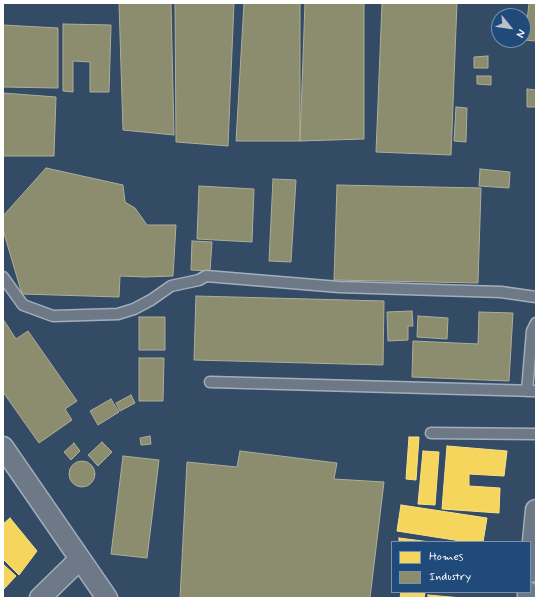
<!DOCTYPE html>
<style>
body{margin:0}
#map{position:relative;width:539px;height:601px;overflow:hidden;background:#344b65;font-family:Mynerve,sans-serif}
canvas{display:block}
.frame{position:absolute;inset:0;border:4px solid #fff;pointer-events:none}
.legend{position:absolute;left:391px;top:541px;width:140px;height:52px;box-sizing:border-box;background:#1f4a7a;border:1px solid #7992af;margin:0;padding:5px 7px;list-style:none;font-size:12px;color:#fff}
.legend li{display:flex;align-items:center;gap:8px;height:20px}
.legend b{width:20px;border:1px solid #7992af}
.north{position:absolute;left:491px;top:8px;width:40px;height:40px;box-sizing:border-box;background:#1f4a7a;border:1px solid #7992af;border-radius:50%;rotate:119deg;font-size:11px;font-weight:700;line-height:16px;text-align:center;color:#fff}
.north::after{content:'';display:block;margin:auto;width:14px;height:18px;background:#b8c0c9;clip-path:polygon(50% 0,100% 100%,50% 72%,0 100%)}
</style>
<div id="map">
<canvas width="539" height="601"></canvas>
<div class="frame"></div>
<ul class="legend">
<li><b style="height:11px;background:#f6d55c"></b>Homes</li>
<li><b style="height:11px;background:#8c8c6e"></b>Industry</li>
</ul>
<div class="north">N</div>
</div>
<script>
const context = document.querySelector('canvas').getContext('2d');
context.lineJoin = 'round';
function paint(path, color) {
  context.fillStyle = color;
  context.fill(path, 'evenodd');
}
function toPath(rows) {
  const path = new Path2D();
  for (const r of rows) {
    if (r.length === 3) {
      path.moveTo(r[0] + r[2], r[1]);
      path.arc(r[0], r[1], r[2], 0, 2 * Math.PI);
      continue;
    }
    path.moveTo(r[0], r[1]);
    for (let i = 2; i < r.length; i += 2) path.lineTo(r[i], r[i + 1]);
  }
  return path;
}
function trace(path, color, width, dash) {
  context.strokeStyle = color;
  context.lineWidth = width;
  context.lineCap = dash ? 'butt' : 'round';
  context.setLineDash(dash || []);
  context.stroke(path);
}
const homes = toPath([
 [409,437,419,437,416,480,406,479,409,437],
 [447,446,507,451,504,476,469,474,469,486,500,488,499,513,442,509,447,446],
 [423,451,439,452,435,505,418,504,423,451],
 [401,505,487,518,483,542,467,542,397,531,401,505],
 [10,518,37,551,19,575,3,559,3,524,10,518],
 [399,538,430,542,399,542,399,538],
 [3,564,16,576,3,590,3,564],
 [401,592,425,592,424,598,400,598,401,592],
 [428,595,462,598,428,598,428,595]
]);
const industry = toPath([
 [119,3,171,3,174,135,123,130,119,3],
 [175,3,234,3,228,146,176,142,175,3],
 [244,3,300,3,300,141,236,141,244,3],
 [305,3,364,3,364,139,300,141,305,3],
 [382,3,457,3,451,155,376,152,382,3],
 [529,3,536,3,536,41,525,40,529,3],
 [63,24,111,25,109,92,90,92,90,62,73,61,73,92,63,91,63,24],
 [3,25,58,28,58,88,3,87,3,25],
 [488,56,488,68,474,68,474,57,488,56],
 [477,76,491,76,491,85,477,84,477,76],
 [527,89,536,90,536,107,527,107,527,89],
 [3,93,56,97,54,156,3,156,3,93],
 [456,107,467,108,466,142,454,141,456,107],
 [46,168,123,185,125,202,135,208,147,225,176,225,173,276,145,277,120,276,119,297,22,294,3,230,3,216,46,168],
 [480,169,510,172,509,188,479,186,480,169],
 [273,179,296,180,291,262,269,261,273,179],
 [337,185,481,188,478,283,334,280,337,185],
 [199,186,254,189,252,242,197,239,199,186],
 [192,241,212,242,210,271,191,270,192,241],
 [196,296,384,301,383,365,194,360,196,296],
 [412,311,413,326,408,326,408,340,388,341,387,312,412,311],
 [479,312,513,313,509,381,412,377,413,341,478,344,479,312],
 [418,316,448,318,447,339,417,337,418,316],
 [139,317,165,317,165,350,139,350,139,317],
 [3,319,16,339,28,331,77,401,65,409,72,420,39,443,3,392,3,319],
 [139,358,164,358,163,401,139,401,139,358],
 [131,395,135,403,120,411,116,403,131,395],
 [111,399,119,412,98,425,90,411,111,399],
 [150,436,151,444,141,445,140,438,150,436],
 [102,442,112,452,98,466,88,455,102,442],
 [74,443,80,451,71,460,64,452,74,443],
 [240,451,337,463,334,479,384,482,370,598,180,598,187,462,237,467,240,451],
 [123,456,159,460,147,558,111,554,123,456],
 [82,474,13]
]);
const lane = toPath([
 [3,277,23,305,53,316,118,314,134,309,151,300,171,286,199,280,206,276,339,287,501,292,536,297],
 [210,382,536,391],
 [527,391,532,331,536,323],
 [431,433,536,434]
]);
const street = toPath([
 [3,447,107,598],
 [530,572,536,510],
 [40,598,80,559],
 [528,598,528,592]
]);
paint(homes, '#f6d55c');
trace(homes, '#f9e28d', 1);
paint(industry, '#8c8c6e');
trace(industry, '#aeae9a', 1);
trace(lane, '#a4aeba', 13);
trace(street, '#a4aeba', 23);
trace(lane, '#6d7986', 10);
trace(street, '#6d7986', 20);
</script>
